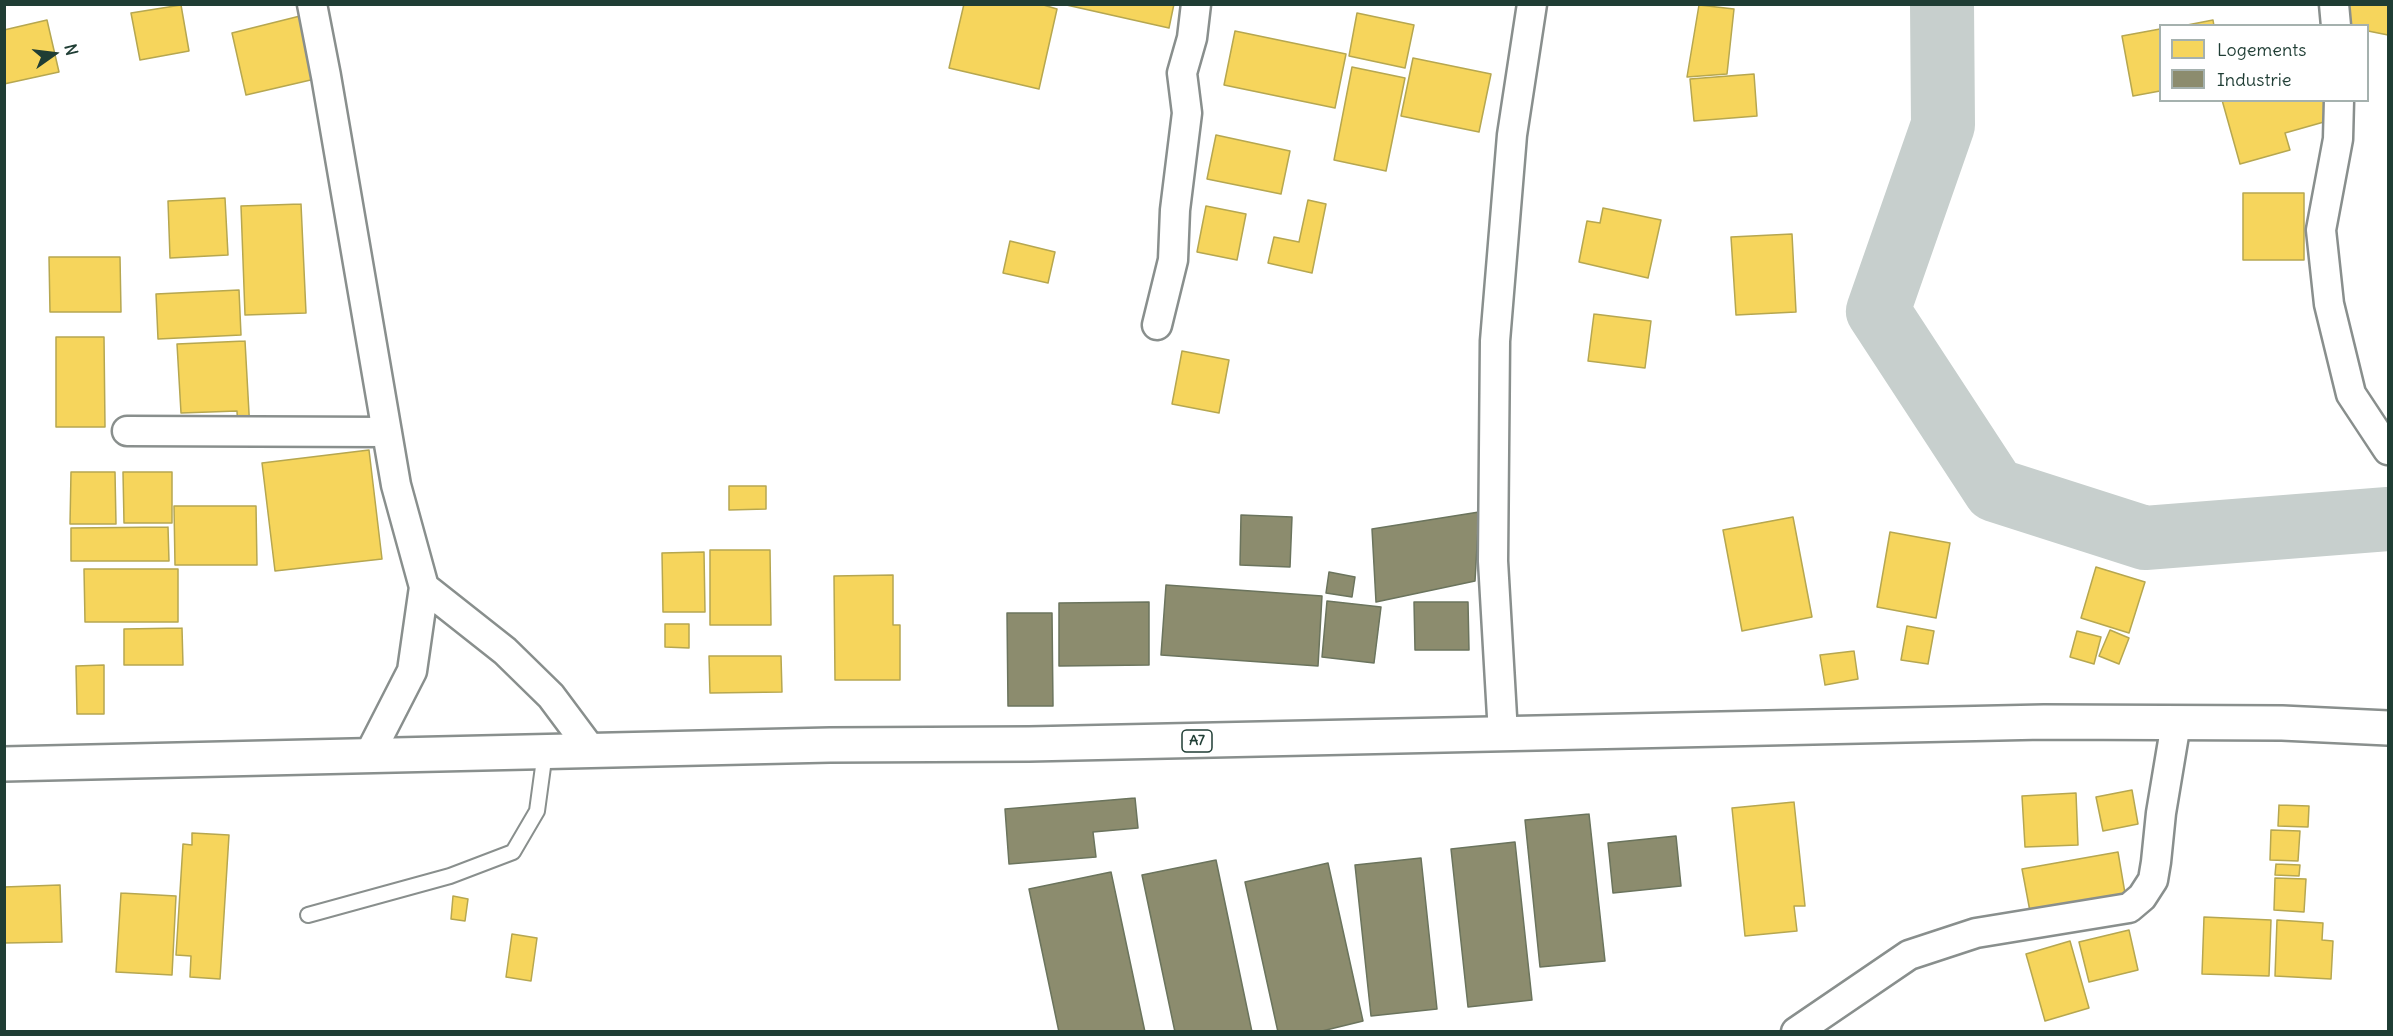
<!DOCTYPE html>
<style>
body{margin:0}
#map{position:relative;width:2393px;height:1036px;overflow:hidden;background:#fff;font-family:Delius,sans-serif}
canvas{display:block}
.frame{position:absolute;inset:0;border:6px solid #1f3d34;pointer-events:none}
.legend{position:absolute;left:2159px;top:24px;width:210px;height:78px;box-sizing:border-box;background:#fff;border:2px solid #a5b1ae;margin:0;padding:8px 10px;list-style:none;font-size:18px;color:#1f3d34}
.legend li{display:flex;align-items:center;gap:12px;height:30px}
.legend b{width:30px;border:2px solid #a5b1ae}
.north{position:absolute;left:24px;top:24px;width:60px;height:60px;-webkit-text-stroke:4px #fff;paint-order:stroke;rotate:76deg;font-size:16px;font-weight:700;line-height:24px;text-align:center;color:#1f3d34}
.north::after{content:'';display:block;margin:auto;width:21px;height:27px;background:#1f3d34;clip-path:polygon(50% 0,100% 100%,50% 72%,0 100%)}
</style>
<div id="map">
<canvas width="2393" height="1036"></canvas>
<div class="frame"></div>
<ul class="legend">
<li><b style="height:16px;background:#f6d55c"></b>Logements</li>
<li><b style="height:16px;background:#8c8c6e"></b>Industrie</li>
</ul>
<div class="north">N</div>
</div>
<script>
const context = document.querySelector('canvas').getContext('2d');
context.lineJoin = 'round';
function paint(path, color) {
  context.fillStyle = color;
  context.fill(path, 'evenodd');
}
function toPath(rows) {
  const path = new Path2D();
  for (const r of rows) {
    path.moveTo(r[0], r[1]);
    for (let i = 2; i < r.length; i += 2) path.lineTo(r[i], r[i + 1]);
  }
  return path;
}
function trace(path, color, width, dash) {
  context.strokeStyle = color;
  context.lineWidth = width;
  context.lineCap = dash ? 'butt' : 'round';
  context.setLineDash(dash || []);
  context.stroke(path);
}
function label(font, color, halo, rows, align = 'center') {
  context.font = font + ' Delius,sans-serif';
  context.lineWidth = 6;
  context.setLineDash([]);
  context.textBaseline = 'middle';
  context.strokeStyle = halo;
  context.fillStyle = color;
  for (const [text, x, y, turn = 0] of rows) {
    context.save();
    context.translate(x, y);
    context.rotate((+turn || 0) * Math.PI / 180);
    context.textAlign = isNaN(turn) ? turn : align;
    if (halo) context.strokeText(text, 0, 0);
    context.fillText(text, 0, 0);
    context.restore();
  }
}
const homes = toPath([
 [964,4,1040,4,1057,9,1039,89,949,68,964,4],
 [1062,4,1174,4,1169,28,1062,4],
 [2347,4,2388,4,2388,35,2368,31,2368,26,2344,26,2347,4],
 [181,5,189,51,140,60,131,13,181,5],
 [1699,5,1734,9,1727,74,1687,77,1699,5],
 [1357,13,1414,25,1405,68,1349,56,1357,13],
 [300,16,315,79,246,95,232,33,300,16],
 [47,20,59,72,4,84,4,30,47,20],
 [2213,20,2214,26,2182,26,2213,20],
 [2160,29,2160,91,2133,96,2122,36,2160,29],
 [1235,31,1346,54,1335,108,1224,85,1235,31],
 [1413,58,1491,74,1479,132,1401,116,1413,58],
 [1352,67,1405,78,1386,171,1334,160,1352,67],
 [1754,74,1757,116,1694,121,1690,79,1754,74],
 [2222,100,2333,100,2338,118,2285,133,2290,150,2240,164,2222,100],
 [1216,135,1290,151,1281,194,1207,179,1216,135],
 [2243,193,2304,193,2304,260,2243,260,2243,193],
 [225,198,228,255,170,258,168,201,225,198],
 [1308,200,1326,204,1312,273,1268,263,1274,237,1299,242,1308,200],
 [301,204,306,313,245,315,241,206,301,204],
 [1206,206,1246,214,1237,260,1197,252,1206,206],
 [1603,208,1661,220,1648,278,1579,262,1587,221,1600,223,1603,208],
 [1792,234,1796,312,1736,315,1731,237,1792,234],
 [1010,241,1055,252,1048,283,1003,273,1010,241],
 [49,257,120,257,121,312,50,312,49,257],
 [239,290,241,335,158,339,156,294,239,290],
 [1594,314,1651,321,1645,368,1588,361,1594,314],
 [56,337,104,337,105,427,56,427,56,337],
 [245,341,250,431,238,431,237,411,181,413,177,344,245,341],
 [1182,351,1229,360,1219,413,1172,404,1182,351],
 [369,450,382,559,275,571,262,463,369,450],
 [71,472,115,472,116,524,70,524,71,472],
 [123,472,172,472,172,523,124,523,123,472],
 [729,486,766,486,766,509,729,510,729,486],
 [174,506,256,506,257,565,175,565,174,506],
 [1793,517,1812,617,1742,631,1723,530,1793,517],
 [168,527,169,561,71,561,71,528,168,527],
 [1890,532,1950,543,1936,618,1877,607,1890,532],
 [710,550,770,550,771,625,710,625,710,550],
 [704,552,705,612,663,612,662,553,704,552],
 [2096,567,2145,582,2129,633,2081,618,2096,567],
 [84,569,178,569,178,622,85,622,84,569],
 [893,575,893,625,900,625,900,680,835,680,834,576,893,575],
 [665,624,689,624,689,648,665,647,665,624],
 [1907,626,1934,631,1928,664,1901,660,1907,626],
 [182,628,183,665,124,665,124,629,182,628],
 [2110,630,2129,638,2119,664,2099,656,2110,630],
 [2077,631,2101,637,2094,664,2070,657,2077,631],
 [1854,651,1858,679,1825,685,1820,655,1854,651],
 [709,656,781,656,782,692,710,693,709,656],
 [104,665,104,714,77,714,76,666,104,665],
 [2132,790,2138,824,2103,831,2096,797,2132,790],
 [2076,793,2078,845,2025,847,2022,796,2076,793],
 [1794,802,1805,906,1794,906,1797,931,1745,936,1732,808,1794,802],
 [2279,805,2309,806,2308,827,2278,826,2279,805],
 [2271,830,2300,831,2298,861,2270,860,2271,830],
 [192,833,229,835,220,979,190,977,191,956,176,955,183,844,192,845,192,833],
 [2118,852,2127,905,2032,922,2022,869,2118,852],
 [2276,864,2300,865,2299,876,2275,875,2276,864],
 [2275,878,2306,879,2304,912,2274,910,2275,878],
 [60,885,62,942,4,943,4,887,60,885],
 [121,893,176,896,172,975,116,972,121,893],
 [453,896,468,899,465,921,451,919,453,896],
 [2204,917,2271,920,2269,976,2202,974,2204,917],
 [2277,920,2323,923,2322,940,2333,941,2331,979,2275,976,2277,920],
 [2129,930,2138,970,2089,982,2079,942,2129,930],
 [512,934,537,938,531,981,506,977,512,934],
 [2070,941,2089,1008,2045,1021,2026,954,2070,941]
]);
const industry = toPath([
 [1479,512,1475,581,1376,602,1372,529,1479,512],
 [1241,515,1292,517,1290,567,1240,565,1241,515],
 [1329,572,1355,577,1352,597,1326,593,1329,572],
 [1166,585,1322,596,1318,666,1161,655,1166,585],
 [1327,601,1381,607,1374,663,1322,657,1327,601],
 [1149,602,1149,665,1059,666,1059,603,1149,602],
 [1414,602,1468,602,1469,650,1415,650,1414,602],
 [1007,613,1052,613,1053,706,1008,706,1007,613],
 [1135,798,1138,828,1093,832,1096,857,1009,864,1005,809,1135,798],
 [1589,814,1605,961,1540,967,1525,820,1589,814],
 [1676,836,1681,886,1613,893,1608,843,1676,836],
 [1515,842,1532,1000,1468,1007,1451,849,1515,842],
 [1421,858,1437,1009,1371,1016,1355,865,1421,858],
 [1216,860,1252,1032,1175,1032,1142,875,1216,860],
 [1328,863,1363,1021,1318,1032,1278,1032,1245,882,1328,863],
 [1111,872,1145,1032,1059,1032,1029,889,1111,872]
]);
const river = toPath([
 [1942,4,1943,125,1878,311,1995,490,2145,538,2388,519]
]);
const lane = toPath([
 [308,915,450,876,513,852,537,811,545,752]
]);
const street = toPath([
 [312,4,326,76,396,485,424,587,505,651,551,696,592,751],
 [2334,4,2336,26],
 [2339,100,2338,139,2321,230,2329,304,2351,394,2388,450],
 [1157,325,1173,260,1175,210,1187,113,1182,73,1192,38,1196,4],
 [127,431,387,432],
 [1503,734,1493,561,1495,341,1512,135,1532,4],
 [368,757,412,671,424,587],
 [1796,1032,1909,955,1976,933,2129,908,2142,897,2153,880,2156,862,2161,813,2176,723]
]);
const primary = toPath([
 [4,764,830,745,1029,744,2044,722,2282,723,2388,728]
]);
const shields = [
 [1197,741,30]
];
const shieldNames = [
 ["A7",1197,741]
];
paint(homes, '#f6d55c');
trace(homes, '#b6a750', 1.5);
paint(industry, '#8c8c6e');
trace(industry, '#6b745d', 1.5);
trace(river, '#c7cfcd', 64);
trace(lane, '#898f8d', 18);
trace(street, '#898f8d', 33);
trace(primary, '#898f8d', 38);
trace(lane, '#fff', 14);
trace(street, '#fff', 28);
trace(primary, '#fff', 33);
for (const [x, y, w] of shields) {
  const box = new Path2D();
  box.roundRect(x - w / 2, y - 11, w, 22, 4.5);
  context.fillStyle = '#fff';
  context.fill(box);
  trace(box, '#1f3d34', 1.5);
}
label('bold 14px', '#1f3d34', null, shieldNames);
</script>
